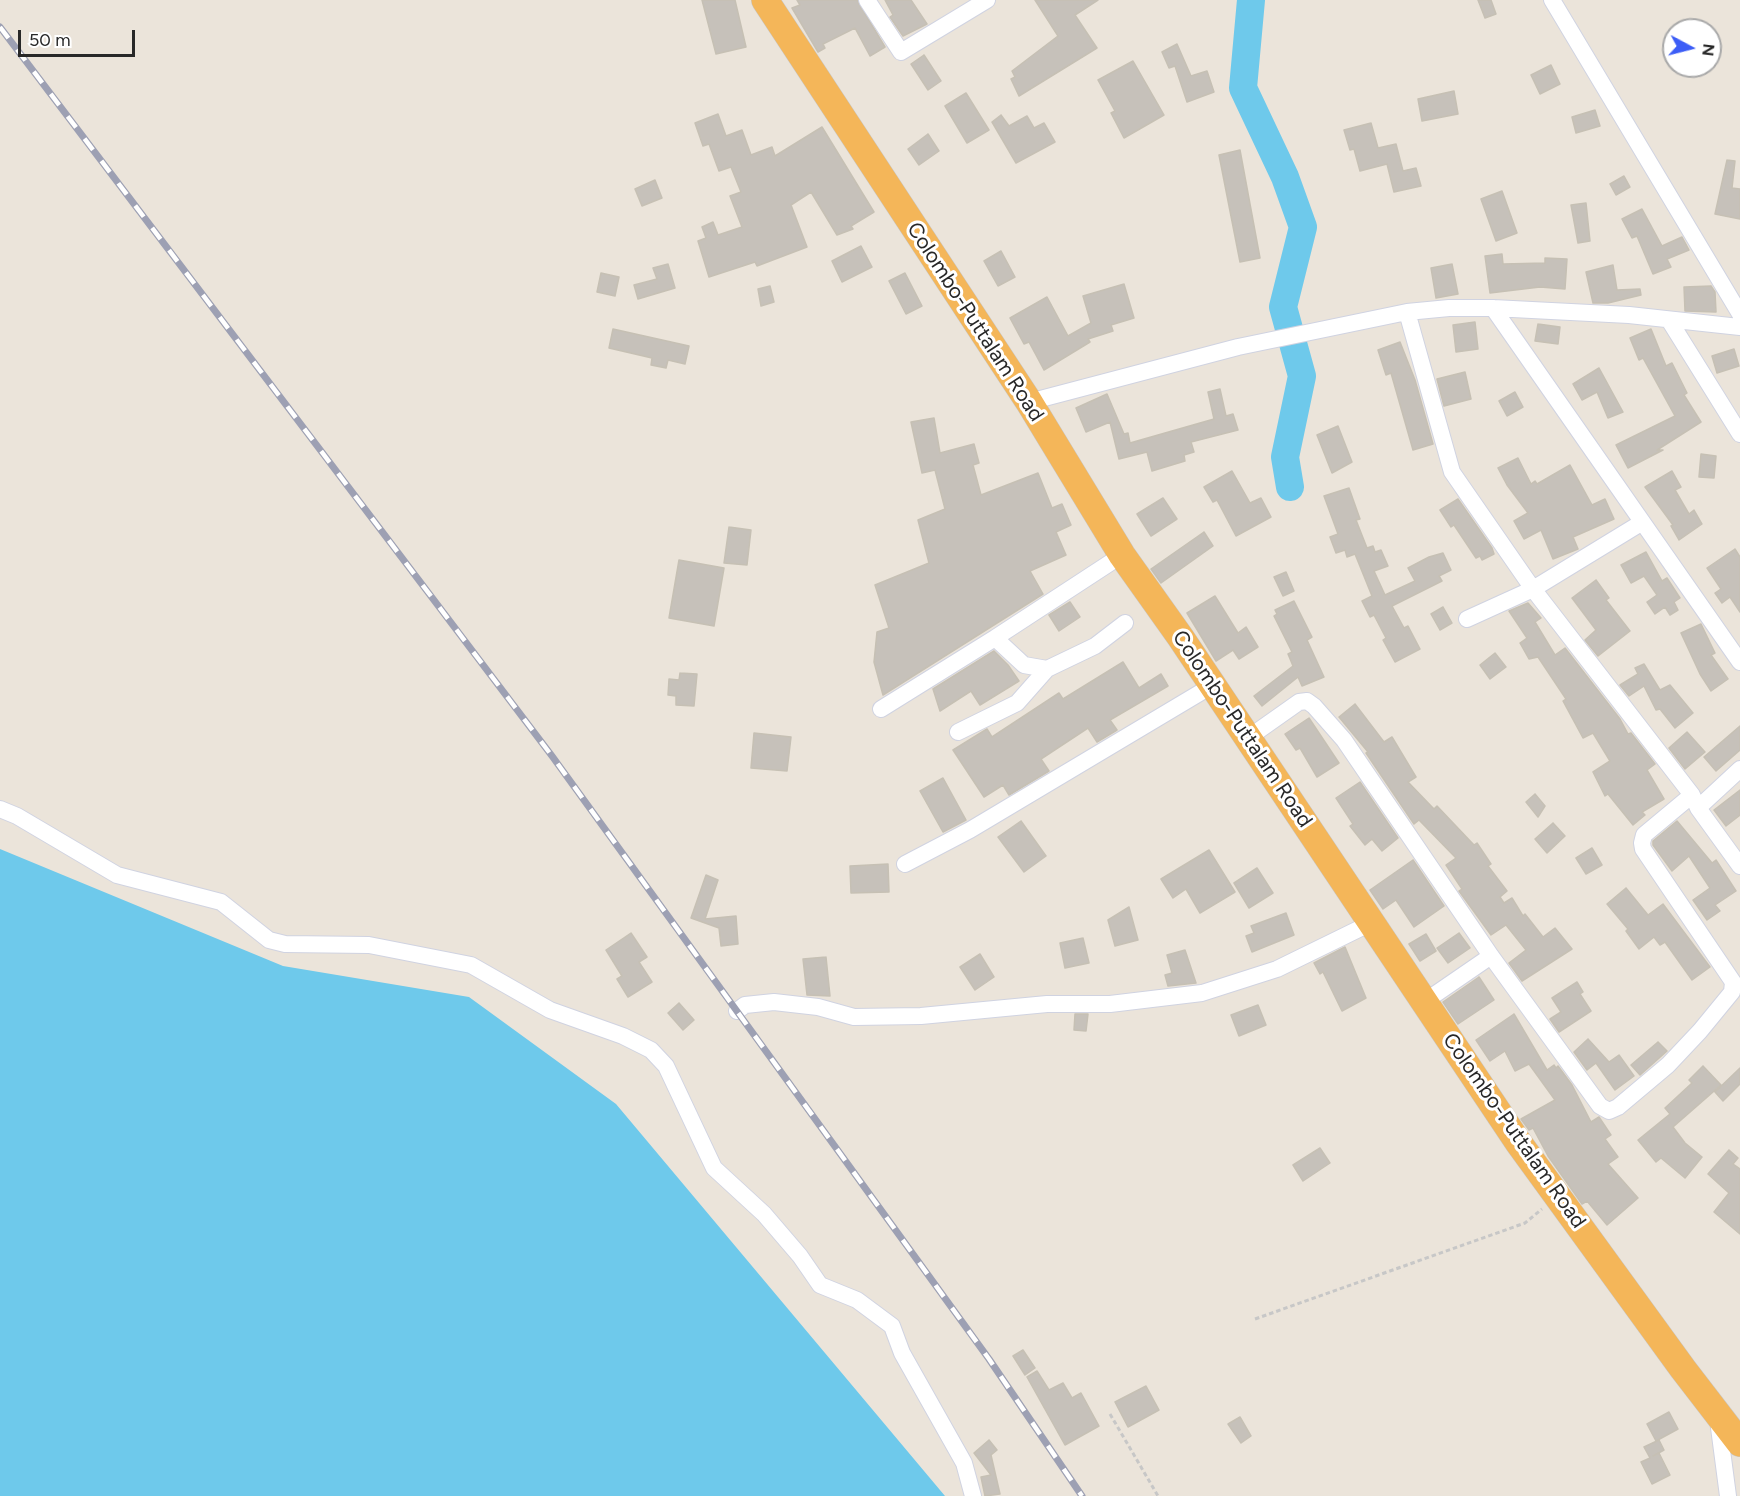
<!DOCTYPE html>
<style>
body{margin:0}
#map{position:relative;width:1740px;height:1496px;overflow:hidden;background:#ebe4da;font-family:Figtree,sans-serif}
canvas{display:block}
.north{position:absolute;left:1662px;top:18px;width:60px;height:60px;box-sizing:border-box;background:#fff;border:2px solid #a9a9a9;border-radius:50%;rotate:97deg;font-size:16px;font-weight:700;line-height:24px;text-align:center;color:#282828}
.north::after{content:'';display:block;margin:auto;width:21px;height:27px;background:#3c5df6;clip-path:polygon(50% 0,100% 100%,50% 72%,0 100%)}
.scale{position:absolute;left:18px;top:30px;width:117px;height:27px;box-sizing:border-box;border:3px solid #282828;border-top:0;padding-left:8px;font-size:18px;line-height:21px;white-space:nowrap;color:#282828;-webkit-text-stroke:4px #fff;paint-order:stroke}
</style>
<div id="map">
<canvas width="1740" height="1496"></canvas>
<div class="north">N</div>
<div class="scale">50 m</div>
</div>
<script>
const context = document.querySelector('canvas').getContext('2d');
context.lineJoin = 'round';
function paint(path, color) {
  context.fillStyle = color;
  context.fill(path, 'evenodd');
}
function toPath(rows) {
  const path = new Path2D();
  for (const r of rows) {
    path.moveTo(r[0], r[1]);
    for (let i = 2; i < r.length; i += 2) path.lineTo(r[i], r[i + 1]);
  }
  return path;
}
function trace(path, color, width, dash) {
  context.strokeStyle = color;
  context.lineWidth = width;
  context.lineCap = dash ? 'butt' : 'round';
  context.setLineDash(dash || []);
  context.stroke(path);
}
function label(font, color, halo, rows, align = 'center') {
  context.font = font + ' Figtree,sans-serif';
  context.lineWidth = 6;
  context.setLineDash([]);
  context.textBaseline = 'middle';
  context.strokeStyle = halo;
  context.fillStyle = color;
  for (const [text, x, y, turn = 0] of rows) {
    context.save();
    context.translate(x, y);
    context.rotate((+turn || 0) * Math.PI / 180);
    context.textAlign = isNaN(turn) ? turn : align;
    if (halo) context.strokeText(text, 0, 0);
    context.fillText(text, 0, 0);
    context.restore();
  }
}
const water = toPath([
 [0,849,283,966,469,997,616,1104,945,1496,0,1496]
]);
const river = toPath([
 [1251,0,1243,88,1285,177,1303,227,1283,307,1302,376,1285,457,1290,487]
]);
const building = toPath([
 [702,0,735,0,746,47,716,54,702,0],
 [797,0,857,0,885,47,870,56,855,28,823,44,825,48,818,52,792,8,800,5,797,0],
 [885,0,911,0,927,24,903,36,890,17,893,15,885,0],
 [1035,0,1098,0,1075,15,1097,48,1019,96,1011,79,1015,77,1012,71,1058,36,1035,0],
 [1478,0,1491,0,1496,14,1485,18,1478,0],
 [1177,44,1191,76,1207,71,1214,92,1187,102,1175,66,1169,68,1162,52,1177,44],
 [924,55,941,81,928,90,911,64,924,55],
 [1133,61,1164,115,1124,138,1111,113,1115,111,1098,80,1133,61],
 [1551,65,1560,84,1540,94,1531,75,1551,65],
 [1454,91,1458,114,1422,121,1418,99,1454,91],
 [966,93,989,130,967,143,945,106,966,93],
 [1595,110,1600,126,1576,133,1572,117,1595,110],
 [718,114,726,136,742,130,751,155,772,147,775,156,822,127,874,212,851,226,853,229,837,235,811,192,791,205,807,247,757,266,755,262,709,277,698,241,706,238,702,227,713,222,718,235,742,227,730,196,741,192,731,167,719,171,709,144,703,146,695,123,718,114],
 [1001,115,1009,126,1027,116,1034,128,1044,123,1055,142,1016,163,992,122,1001,115],
 [1371,123,1378,148,1396,144,1403,171,1416,168,1421,186,1394,192,1387,164,1360,171,1354,149,1350,150,1344,130,1371,123],
 [928,134,939,151,919,165,908,149,928,134],
 [1240,150,1260,258,1240,262,1219,155,1240,150],
 [1727,160,1735,161,1732,188,1740,189,1740,219,1715,214,1727,160],
 [1624,176,1630,187,1616,195,1610,184,1624,176],
 [655,180,662,198,642,206,635,189,655,180],
 [1502,191,1517,233,1496,241,1481,199,1502,191],
 [1586,203,1590,241,1578,243,1571,205,1586,203],
 [1642,209,1662,246,1682,237,1689,250,1667,259,1671,267,1653,274,1637,236,1632,238,1622,219,1642,209],
 [861,246,872,267,842,282,832,261,861,246],
 [1001,251,1015,277,998,286,984,261,1001,251],
 [1502,254,1503,264,1545,263,1545,258,1567,259,1565,289,1540,287,1490,293,1485,256,1502,254],
 [668,264,675,288,638,299,634,285,657,279,653,268,668,264],
 [1452,264,1458,294,1436,298,1431,268,1452,264],
 [1613,265,1617,290,1640,289,1641,295,1608,303,1593,303,1586,272,1613,265],
 [601,273,619,277,615,296,597,292,601,273],
 [905,273,922,306,906,314,889,281,905,273],
 [1124,284,1134,318,1111,325,1113,331,1088,339,1090,342,1044,370,1029,342,1024,344,1010,318,1047,297,1068,336,1091,323,1083,296,1124,284],
 [770,286,774,302,761,306,758,289,770,286],
 [1711,286,1715,292,1716,312,1685,311,1684,287,1711,286],
 [1475,322,1478,349,1456,352,1453,325,1475,322],
 [1538,324,1560,327,1558,344,1535,341,1538,324],
 [613,329,689,346,685,364,668,360,666,368,651,365,652,358,609,348,613,329],
 [1651,329,1666,366,1672,363,1687,393,1684,395,1701,422,1657,450,1663,450,1628,468,1616,445,1675,416,1643,358,1639,360,1630,338,1651,329],
 [1400,342,1415,380,1433,444,1413,450,1391,373,1386,375,1378,350,1400,342],
 [1734,349,1739,366,1717,373,1712,356,1734,349],
 [1599,368,1623,412,1608,418,1597,392,1582,400,1573,384,1599,368],
 [1465,372,1471,399,1444,406,1437,379,1465,372],
 [1220,389,1226,416,1233,414,1238,430,1191,442,1194,452,1184,455,1185,461,1152,471,1147,452,1119,459,1110,422,1086,432,1076,408,1107,394,1124,434,1128,433,1130,443,1214,419,1208,392,1220,389],
 [1515,392,1523,407,1507,416,1499,401,1515,392],
 [934,418,940,453,974,444,979,463,973,465,981,495,1038,473,1052,508,1062,504,1071,525,1056,532,1066,555,1030,571,1043,594,883,695,874,662,877,632,889,628,875,585,929,563,918,520,945,509,935,470,922,473,911,422,934,418],
 [1338,426,1352,462,1332,473,1317,435,1338,426],
 [1701,454,1716,456,1714,478,1699,477,1701,454],
 [1518,458,1531,484,1535,481,1537,484,1570,465,1592,505,1605,499,1614,519,1573,537,1578,549,1553,559,1541,530,1524,539,1514,521,1528,513,1507,485,1498,468,1518,458],
 [1232,471,1250,503,1261,498,1271,517,1236,536,1217,500,1213,502,1204,487,1232,471],
 [1672,471,1681,487,1675,490,1689,514,1694,510,1702,524,1679,540,1671,526,1673,525,1645,487,1672,471],
 [1349,488,1360,519,1356,520,1367,548,1373,546,1375,552,1381,550,1388,566,1374,571,1385,595,1415,581,1408,568,1429,557,1443,553,1451,570,1439,576,1442,581,1392,606,1404,628,1408,626,1420,649,1395,662,1383,640,1386,638,1374,615,1370,617,1362,601,1372,596,1355,554,1347,557,1345,550,1336,553,1330,537,1338,534,1324,496,1349,488],
 [1163,498,1177,519,1151,536,1137,514,1163,498],
 [1458,499,1492,548,1494,554,1482,560,1480,556,1476,558,1454,525,1451,527,1440,510,1458,499],
 [729,527,751,530,747,565,724,563,729,527],
 [1204,532,1213,546,1161,583,1151,569,1204,532],
 [1735,549,1740,557,1740,612,1730,597,1722,603,1715,593,1721,589,1707,568,1735,549],
 [1646,552,1662,581,1667,578,1680,598,1674,602,1678,610,1670,615,1665,607,1655,614,1647,602,1657,595,1644,576,1631,583,1621,565,1646,552],
 [679,560,724,568,714,626,669,618,679,560],
 [1286,572,1294,591,1283,596,1274,577,1286,572],
 [1596,580,1609,598,1606,600,1630,631,1598,656,1585,640,1596,630,1572,598,1596,580],
 [1215,596,1238,633,1246,627,1258,647,1239,659,1233,650,1216,661,1187,613,1215,596],
 [1294,601,1312,637,1307,640,1324,677,1302,686,1298,677,1262,706,1254,696,1293,666,1288,654,1292,652,1274,616,1277,614,1275,610,1294,601],
 [1070,602,1080,617,1059,631,1049,615,1070,602],
 [1528,603,1541,618,1535,622,1555,655,1565,648,1620,719,1628,734,1631,733,1655,764,1647,770,1664,799,1642,812,1645,815,1633,825,1608,794,1605,796,1593,772,1610,761,1593,733,1583,738,1563,701,1566,699,1538,657,1529,659,1520,643,1527,638,1509,611,1528,603],
 [1443,607,1452,623,1440,630,1431,614,1443,607],
 [1701,624,1715,653,1711,655,1728,679,1711,691,1700,674,1681,633,1701,624],
 [994,651,1008,665,1019,681,980,705,971,691,940,711,933,689,994,651],
 [1495,653,1506,667,1490,679,1480,665,1495,653],
 [1123,662,1139,688,1161,674,1168,686,1110,720,1117,730,1097,742,1088,728,1041,759,1049,771,1009,795,1003,785,984,797,953,750,987,729,992,737,1059,693,1063,699,1123,662],
 [1644,664,1660,690,1670,685,1693,713,1675,728,1660,709,1656,710,1644,686,1629,696,1620,685,1638,674,1635,668,1644,664],
 [680,673,697,674,694,706,676,705,676,696,668,695,669,679,679,680,680,673],
 [1355,704,1384,742,1392,737,1416,777,1408,782,1434,809,1437,806,1474,845,1477,843,1491,864,1488,866,1507,891,1500,897,1504,903,1512,898,1523,916,1525,914,1543,937,1555,928,1572,949,1522,981,1509,963,1526,950,1506,925,1491,935,1459,891,1462,889,1446,865,1456,858,1419,820,1414,824,1366,753,1368,752,1339,717,1355,704],
 [1309,718,1339,763,1317,777,1300,748,1296,750,1285,734,1309,718],
 [1740,726,1740,750,1716,771,1704,757,1740,726],
 [1687,732,1705,752,1685,769,1669,748,1687,732],
 [754,733,791,737,787,771,751,768,754,733],
 [943,778,966,820,943,832,920,791,943,778],
 [1360,782,1398,838,1382,851,1372,839,1365,845,1350,826,1353,824,1336,798,1360,782],
 [1740,790,1740,815,1726,826,1714,810,1740,790],
 [1535,794,1545,806,1538,817,1526,802,1535,794],
 [1021,821,1046,856,1024,872,998,837,1021,821],
 [1677,821,1712,863,1716,860,1736,891,1715,905,1720,911,1707,920,1693,900,1710,888,1689,856,1672,871,1653,845,1653,841,1677,821],
 [1553,823,1565,836,1547,853,1535,839,1553,823],
 [1592,848,1602,865,1586,874,1576,858,1592,848],
 [1209,850,1235,892,1200,913,1186,889,1173,898,1161,879,1209,850],
 [1413,860,1444,906,1414,927,1396,900,1383,909,1370,890,1413,860],
 [888,864,889,892,851,893,850,866,888,864],
 [1257,868,1273,893,1249,908,1234,883,1257,868],
 [706,875,718,880,705,919,736,916,738,944,721,946,719,928,691,918,706,875],
 [1626,888,1648,915,1663,904,1710,967,1692,980,1665,942,1660,945,1654,937,1639,949,1626,931,1628,929,1607,904,1626,888],
 [1129,907,1138,940,1115,946,1108,920,1129,907],
 [1286,913,1294,935,1252,952,1246,936,1254,933,1251,926,1286,913],
 [631,933,647,957,639,962,652,982,628,997,617,979,622,976,606,950,631,933],
 [1459,933,1470,948,1448,963,1437,948,1459,933],
 [1426,934,1436,951,1420,961,1409,944,1426,934],
 [1083,938,1089,963,1065,968,1060,943,1083,938],
 [1345,947,1366,998,1342,1011,1323,972,1320,974,1314,963,1345,947],
 [1185,950,1196,983,1168,986,1165,975,1172,973,1167,955,1185,950],
 [980,954,994,977,975,990,960,967,980,954],
 [826,957,830,996,807,995,803,959,826,957],
 [1479,977,1494,1000,1458,1024,1443,1002,1479,977],
 [1577,982,1583,992,1580,994,1591,1011,1559,1032,1550,1019,1561,1012,1552,998,1577,982],
 [679,1003,694,1020,683,1030,668,1013,679,1003],
 [1258,1005,1266,1025,1239,1036,1231,1015,1258,1005],
 [1075,1014,1088,1014,1086,1031,1074,1030,1075,1014],
 [1514,1014,1547,1070,1554,1065,1556,1068,1558,1066,1572,1085,1591,1122,1599,1117,1611,1135,1605,1139,1618,1157,1608,1164,1638,1198,1607,1225,1587,1201,1582,1204,1548,1156,1533,1128,1529,1130,1521,1119,1555,1100,1529,1064,1515,1071,1505,1051,1490,1061,1476,1040,1514,1014],
 [1588,1039,1609,1062,1619,1055,1634,1076,1615,1090,1596,1063,1587,1070,1574,1052,1588,1039],
 [1658,1042,1667,1051,1640,1075,1631,1065,1658,1042],
 [1703,1066,1721,1085,1673,1127,1685,1143,1702,1157,1685,1178,1661,1158,1656,1162,1638,1140,1670,1114,1665,1108,1692,1083,1689,1080,1703,1066],
 [1740,1068,1740,1084,1723,1101,1715,1092,1740,1068],
 [1320,1148,1330,1163,1303,1181,1293,1165,1320,1148],
 [1729,1150,1738,1158,1733,1164,1740,1169,1740,1234,1714,1212,1729,1193,1708,1174,1729,1150],
 [1023,1350,1035,1368,1025,1375,1013,1356,1023,1350],
 [1037,1371,1049,1390,1063,1383,1072,1398,1081,1393,1099,1426,1065,1445,1027,1377,1037,1371],
 [1146,1386,1159,1410,1128,1427,1115,1402,1146,1386],
 [1669,1412,1678,1429,1656,1441,1647,1424,1669,1412],
 [1240,1417,1251,1436,1241,1443,1228,1424,1240,1417],
 [989,1440,997,1450,991,1455,1000,1494,985,1496,981,1477,991,1475,974,1453,989,1440],
 [1659,1440,1664,1450,1653,1456,1659,1453,1670,1475,1652,1484,1641,1462,1650,1458,1644,1447,1659,1440]
]);
const path = toPath([
 [1255,1319,1525,1223,1542,1209],
 [1110,1414,1158,1496]
]);
const minor = toPath([
 [867,0,901,52,987,0],
 [1552,0,1740,314],
 [1493,308,1740,662],
 [1407,312,1452,472,1533,589,1692,795,1698,808,1740,866],
 [1669,320,1740,434],
 [1029,402,1238,347,1407,312,1449,308,1493,308,1629,315,1740,327],
 [1467,619,1533,589,1641,523],
 [995,638,1122,555],
 [881,709,995,638,1024,665,1047,669,1095,646,1125,623],
 [958,732,1017,703,1047,669],
 [1248,738,1299,702,1307,701,1314,706,1344,740,1491,956,1600,1106,1609,1111,1618,1107,1668,1065,1700,1031,1732,992,1733,982,1643,849,1642,843,1644,835,1692,795],
 [1698,808,1740,769],
 [0,809,17,816,117,875,221,902,269,940,285,944,369,945,471,965,550,1010,623,1036,651,1050,666,1066,714,1168,764,1214,800,1256,820,1285,857,1300,892,1326,902,1353,964,1463,973,1496],
 [905,864,970,830,1213,685],
 [1424,1002,1491,956],
 [737,1011,745,1005,774,1002,818,1007,854,1017,921,1016,1047,1004,1110,1004,1202,993,1277,969,1371,923],
 [1718,1420,1728,1496]
]);
const trunk = toPath([
 [765,0,1029,402,1122,555,1181,638,1518,1142,1683,1369,1740,1443]
]);
const rail = toPath([
 [0,27,552,756,989,1359,1082,1496]
]);
const streetNames = [
 ["Colombo-Puttalam Road",975,322,57],
 ["Colombo-Puttalam Road",1242,729,56],
 ["Colombo-Puttalam Road",1514,1131,55]
];
paint(water, '#6ec9eb');
trace(river, '#6ec9eb', 28);
paint(building, '#c6c1ba');
trace(building, '#c6c0b4', 1.5);
trace(minor, '#d0d3e1', 18);
trace(trunk, '#c7c7c7', 28);
trace(path, '#c7c7c7', 3, [4.5, 3]);
trace(minor, '#fff', 16);
trace(trunk, '#f4b659', 27);
trace(rail, '#9da0b3', 7);
trace(rail, '#fff', 4.5, [14]);
label('21px', '#282828', '#fff', streetNames);
</script>
